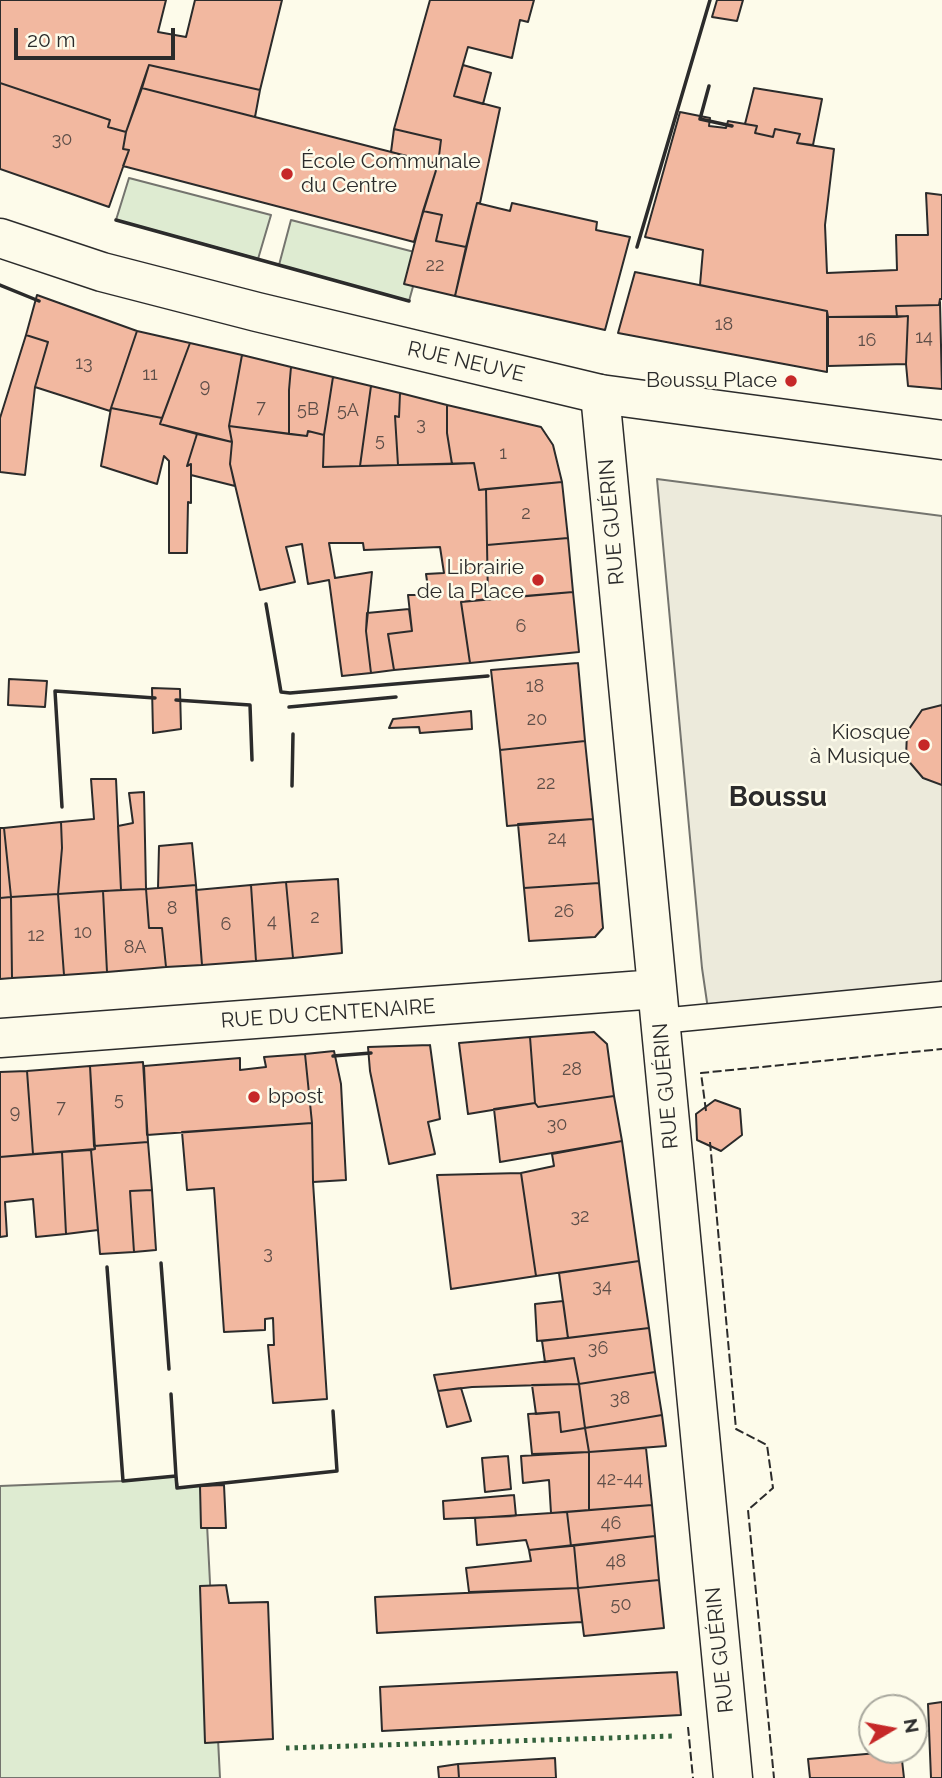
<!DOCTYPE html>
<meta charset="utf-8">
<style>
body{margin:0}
#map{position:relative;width:942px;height:1778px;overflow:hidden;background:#fdfbea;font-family:Raleway,sans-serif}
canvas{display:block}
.north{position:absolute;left:858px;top:1694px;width:70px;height:70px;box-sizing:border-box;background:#fdfbea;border:2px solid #a9a89e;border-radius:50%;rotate:80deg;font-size:19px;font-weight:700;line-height:28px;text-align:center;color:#2b2b2b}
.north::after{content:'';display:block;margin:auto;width:24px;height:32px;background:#c62828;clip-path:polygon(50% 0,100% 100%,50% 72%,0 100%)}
.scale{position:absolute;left:14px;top:28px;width:161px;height:32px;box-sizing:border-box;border:4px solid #2b2b2b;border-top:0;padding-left:9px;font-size:21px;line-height:24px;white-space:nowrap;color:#2b2b2b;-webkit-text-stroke:5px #fdfbea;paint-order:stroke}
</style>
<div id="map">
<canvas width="942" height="1778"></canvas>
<div class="north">N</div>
<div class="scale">20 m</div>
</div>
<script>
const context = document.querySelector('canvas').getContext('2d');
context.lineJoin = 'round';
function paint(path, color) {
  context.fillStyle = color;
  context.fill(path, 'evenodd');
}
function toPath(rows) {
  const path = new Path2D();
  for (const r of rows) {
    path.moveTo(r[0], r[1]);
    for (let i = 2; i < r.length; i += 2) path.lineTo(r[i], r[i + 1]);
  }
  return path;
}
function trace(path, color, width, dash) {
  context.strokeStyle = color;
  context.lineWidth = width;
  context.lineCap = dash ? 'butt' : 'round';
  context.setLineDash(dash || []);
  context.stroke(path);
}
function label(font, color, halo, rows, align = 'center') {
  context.font = font + ' Raleway,sans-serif';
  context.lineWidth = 5;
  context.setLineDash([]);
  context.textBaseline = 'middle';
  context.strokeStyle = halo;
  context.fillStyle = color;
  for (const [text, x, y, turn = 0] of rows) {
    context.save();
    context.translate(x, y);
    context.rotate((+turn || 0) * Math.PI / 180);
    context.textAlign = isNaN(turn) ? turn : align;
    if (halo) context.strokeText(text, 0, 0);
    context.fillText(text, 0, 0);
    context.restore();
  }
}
const green = toPath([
 [129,178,271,215,258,259,116,220,129,178],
 [291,220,422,254,409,301,279,265,291,220],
 [176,1476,178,1488,205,1485,220,1778,0,1778,0,1486,123,1481,176,1476]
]);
const parking = toPath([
 [657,479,942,516,942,980,918,997,709,1016,702,968,657,479]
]);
const building = toPath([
 [0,0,166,0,158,32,186,37,195,0,282,0,260,90,149,65,126,132,108,127,110,120,0,83,0,0],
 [430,0,534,0,528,22,520,20,512,58,468,47,454,96,500,108,480,203,477,203,466,247,436,241,442,215,423,211,438,164,441,140,394,129,430,0],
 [717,0,743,0,737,21,712,17,717,0],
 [149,65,260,90,255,117,142,88,149,65],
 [463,65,491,73,483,104,454,96,463,65],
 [0,83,110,120,108,127,126,132,123,149,129,150,109,207,0,169,0,83],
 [142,88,438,164,414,242,123,166,129,150,123,149,126,132,142,88],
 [754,88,822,99,813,145,797,143,800,134,775,129,773,137,755,133,757,126,745,124,754,88],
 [680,112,710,118,709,126,726,128,728,121,757,126,755,133,773,137,775,129,800,134,797,143,834,149,825,225,827,273,897,270,896,235,928,235,926,193,942,195,942,299,940,299,939,305,896,306,897,317,828,317,827,311,700,285,703,250,645,237,680,112],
 [394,129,441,140,438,164,391,152,394,129],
 [477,203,510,211,512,203,597,222,596,230,630,237,605,330,455,296,477,203],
 [423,211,442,215,436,241,466,247,455,296,404,284,423,211],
 [635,272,827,311,827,372,618,333,635,272],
 [37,295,137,331,110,411,35,387,48,342,26,335,37,295],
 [940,302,942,389,908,386,906,364,908,316,897,317,896,306,939,305,940,302],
 [908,316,906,364,828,366,828,317,908,316],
 [137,331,190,343,162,418,111,408,137,331],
 [26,335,48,342,35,387,25,475,0,472,0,418,26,335],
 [190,343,242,355,229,426,232,442,160,424,190,343],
 [242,355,291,367,289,390,289,434,229,426,242,355],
 [291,367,333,377,324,435,308,431,307,436,289,434,289,390,291,367],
 [333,377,371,386,360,466,323,467,324,435,333,377],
 [371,386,400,393,399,417,395,416,398,465,360,466,371,386],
 [400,393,447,405,447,433,452,464,398,465,395,416,399,417,400,393],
 [447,405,541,427,553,445,562,482,479,490,474,463,452,464,447,433,447,405],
 [111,408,162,418,160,424,197,434,187,466,191,464,191,503,188,502,187,553,169,553,169,461,164,456,157,484,101,466,111,408],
 [229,426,307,436,308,431,324,435,323,467,474,463,479,490,486,489,488,599,461,602,470,663,394,670,388,634,412,631,408,595,429,595,426,574,444,573,440,547,364,550,363,543,329,543,335,578,372,572,366,631,371,673,342,676,329,580,308,584,302,544,286,547,295,582,260,590,230,464,232,442,229,426],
 [197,434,232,442,230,464,235,486,191,475,191,464,187,466,197,434],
 [562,482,568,538,487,545,486,489,562,482],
 [568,538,573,592,488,599,487,545,568,538],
 [573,592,579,652,470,663,461,602,573,592],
 [409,609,412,631,388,634,394,670,371,673,366,631,367,613,409,609],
 [578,663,585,741,500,750,491,670,578,663],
 [9,679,47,681,45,707,8,705,9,679],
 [152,688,180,689,181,729,153,733,152,688],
 [942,705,942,785,923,778,906,758,907,732,922,710,942,705],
 [471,711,472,729,420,733,419,727,389,728,393,719,471,711],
 [585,741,593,819,507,826,500,750,585,741],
 [91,779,116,779,121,890,58,894,62,848,61,822,94,819,91,779],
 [144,792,146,889,121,890,118,826,133,823,129,793,144,792],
 [593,819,599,883,524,888,518,824,593,819],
 [61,822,62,848,58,894,11,897,4,828,61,822],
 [0,828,4,828,11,897,0,898,0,828],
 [192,843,196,885,158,888,159,846,192,843],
 [338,879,342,953,293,958,286,882,338,879],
 [286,882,293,958,256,961,251,885,286,882],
 [599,883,603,928,595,937,529,941,524,888,599,883],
 [196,885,202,965,166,967,162,928,149,928,146,889,196,885],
 [251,885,256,961,202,965,196,890,251,885],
 [146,889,149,928,162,928,166,967,107,972,103,891,146,889],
 [103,891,107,972,64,975,58,894,103,891],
 [58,894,64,975,12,978,11,897,58,894],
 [11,897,12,978,0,979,0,898,11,897],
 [594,1032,607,1044,614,1096,538,1107,535,1103,530,1037,594,1032],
 [530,1037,535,1103,468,1114,459,1043,530,1037],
 [430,1045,440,1119,428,1122,435,1154,389,1164,370,1071,368,1047,430,1045],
 [334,1051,341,1084,346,1180,313,1182,312,1123,305,1054,334,1051],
 [305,1054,312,1123,147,1135,144,1066,240,1058,240,1070,266,1067,264,1057,305,1054],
 [143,1062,148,1142,94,1146,90,1066,143,1062],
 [90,1066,95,1149,33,1154,27,1071,90,1066],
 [27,1071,33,1154,0,1157,0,1072,27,1071],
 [614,1096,622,1141,500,1162,494,1109,535,1103,538,1107,614,1096],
 [715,1100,740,1109,742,1135,721,1151,697,1140,696,1114,715,1100],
 [312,1123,313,1182,327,1399,273,1403,268,1345,274,1345,273,1318,265,1319,265,1330,224,1332,214,1188,187,1190,182,1132,312,1123],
 [622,1141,639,1261,536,1276,521,1173,554,1166,552,1154,622,1141],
 [148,1142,152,1190,130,1191,134,1252,100,1254,91,1150,95,1149,94,1146,148,1142],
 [91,1150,98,1230,66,1234,62,1152,91,1150],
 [62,1152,66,1234,36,1237,33,1199,5,1202,7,1236,0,1237,0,1157,62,1152],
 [521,1173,536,1276,451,1289,437,1175,521,1173],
 [152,1190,156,1250,134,1252,130,1191,152,1190],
 [639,1261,649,1328,568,1338,559,1273,639,1261],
 [563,1301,568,1338,537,1341,535,1304,563,1301],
 [649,1328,655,1372,579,1384,574,1358,545,1362,542,1341,649,1328],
 [574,1358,579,1384,472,1387,438,1391,434,1375,574,1358],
 [655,1372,662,1415,585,1428,579,1384,655,1372],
 [579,1384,585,1428,561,1432,559,1412,536,1414,532,1385,579,1384],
 [461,1388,471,1421,447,1427,438,1391,461,1388],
 [559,1412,561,1432,585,1428,589,1452,532,1454,528,1414,559,1412],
 [662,1415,666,1446,589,1452,585,1428,662,1415],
 [646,1448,652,1505,589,1510,589,1452,646,1448],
 [589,1452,589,1510,551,1513,549,1480,523,1483,521,1456,589,1452],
 [508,1456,511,1489,485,1492,482,1458,508,1456],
 [224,1485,226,1528,201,1528,200,1486,224,1485],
 [514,1495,516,1516,444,1519,443,1501,514,1495],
 [652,1505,655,1536,571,1546,567,1512,652,1505],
 [567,1512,571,1546,529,1550,526,1540,477,1545,475,1518,567,1512],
 [655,1536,659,1580,578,1588,574,1545,655,1536],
 [574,1545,578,1588,469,1592,466,1568,531,1561,529,1550,574,1545],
 [659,1580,664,1628,584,1636,578,1588,659,1580],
 [226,1585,229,1603,268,1602,273,1739,205,1743,200,1586,226,1585],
 [578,1588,582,1622,377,1633,375,1597,578,1588],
 [677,1672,681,1715,382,1731,380,1687,677,1672],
 [942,1702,942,1778,931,1778,928,1704,942,1702],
 [901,1751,904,1778,810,1778,808,1759,901,1751],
 [555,1758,556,1778,459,1778,458,1764,555,1758],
 [458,1764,459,1778,439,1778,438,1767,458,1764]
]);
const service = toPath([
 [660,1021,942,994]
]);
const minor = toPath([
 [600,394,733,1778],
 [0,1038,657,989]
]);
const primary = toPath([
 [0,238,102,272,257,312,600,394,942,440]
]);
const hedge = toPath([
 [286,1748,673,1736]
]);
const fence = toPath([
 [706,1111,701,1073,942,1049],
 [710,1142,736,1429,767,1445,773,1488,748,1510,774,1778],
 [688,1727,693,1778]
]);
const wall = toPath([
 [709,86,700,119,732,126],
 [116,220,409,301],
 [637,247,710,0],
 [0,285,39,301],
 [266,604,281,692,290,693,488,676],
 [176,700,250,705,252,760],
 [289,707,396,697],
 [292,786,293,734],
 [62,807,55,691,155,698],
 [333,1056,371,1053],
 [161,1263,169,1369],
 [107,1267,123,1481,176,1476,171,1394],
 [176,1476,177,1488,337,1471,333,1411]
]);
const markers = [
 [287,174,7,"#c62828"],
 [791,381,7,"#c62828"],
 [538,580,7,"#c62828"],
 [924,745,7,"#c62828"],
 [254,1097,7,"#c62828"]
];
const numberNames = [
 ["30",62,140],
 ["22",435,266],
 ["18",724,325],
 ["14",924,338],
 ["16",867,341],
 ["13",84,364],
 ["11",150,375],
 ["9",205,387],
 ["7",261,408],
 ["5B",308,410],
 ["5A",348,411],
 ["3",421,425],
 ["5",380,441],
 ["1",503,454],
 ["2",526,514],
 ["6",521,627],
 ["18",535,687],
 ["20",537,720],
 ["22",546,784],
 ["24",557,839],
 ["8",172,909],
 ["26",564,912],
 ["2",315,918],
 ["4",272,922],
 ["6",226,925],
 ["10",83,933],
 ["12",36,936],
 ["8A",135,948],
 ["28",572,1070],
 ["5",119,1100],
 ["7",61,1108],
 ["9",15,1113],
 ["30",557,1125],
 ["32",580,1217],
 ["3",268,1254],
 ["34",602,1287],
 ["36",598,1349],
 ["38",620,1399],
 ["42-44",620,1480],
 ["46",611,1524],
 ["48",616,1562],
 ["50",621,1605]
];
const poiNames = [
 ["École Communale",301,162,"left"],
 ["du Centre",301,186,"left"],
 ["Boussu Place",777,381],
 ["Librairie",524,568],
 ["de la Place",524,592],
 ["Kiosque",910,733],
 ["à Musique",910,757],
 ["bpost",268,1097,"left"]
];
const streetNames = [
 ["RUE NEUVE",466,362,13],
 ["RUE GUÉRIN",612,522,-95],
 ["RUE DU CENTENAIRE",328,1014,-4],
 ["RUE GUÉRIN",666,1086,-95],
 ["RUE GUÉRIN",720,1650,-96]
];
const districtNames = [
 ["Boussu",778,798]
];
paint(green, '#deebd1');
trace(green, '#74746e', 2);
paint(parking, '#eceadb');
trace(parking, '#74746e', 2);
paint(building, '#f2b8a0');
trace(building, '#2b2b2b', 2);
trace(service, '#2b2b2b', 27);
trace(minor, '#2b2b2b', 41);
trace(primary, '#2b2b2b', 41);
trace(service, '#fdfbea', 24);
trace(minor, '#fdfbea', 38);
trace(primary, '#fdfbea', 38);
trace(hedge, '#34623c', 5, [3.5, 5]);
trace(fence, '#2b2b2b', 2, [9, 3.5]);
trace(wall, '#2b2b2b', 3.5);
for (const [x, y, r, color] of markers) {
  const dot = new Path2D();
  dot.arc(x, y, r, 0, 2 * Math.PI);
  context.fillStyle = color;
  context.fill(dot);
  trace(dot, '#fdfbea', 2.5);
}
label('18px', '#5d4e48', null, numberNames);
label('21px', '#2b2b2b', '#fdfbea', poiNames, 'right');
label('21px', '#2b2b2b', '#fdfbea', streetNames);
label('bold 28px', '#2b2b2b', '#fdfbea', districtNames);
</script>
